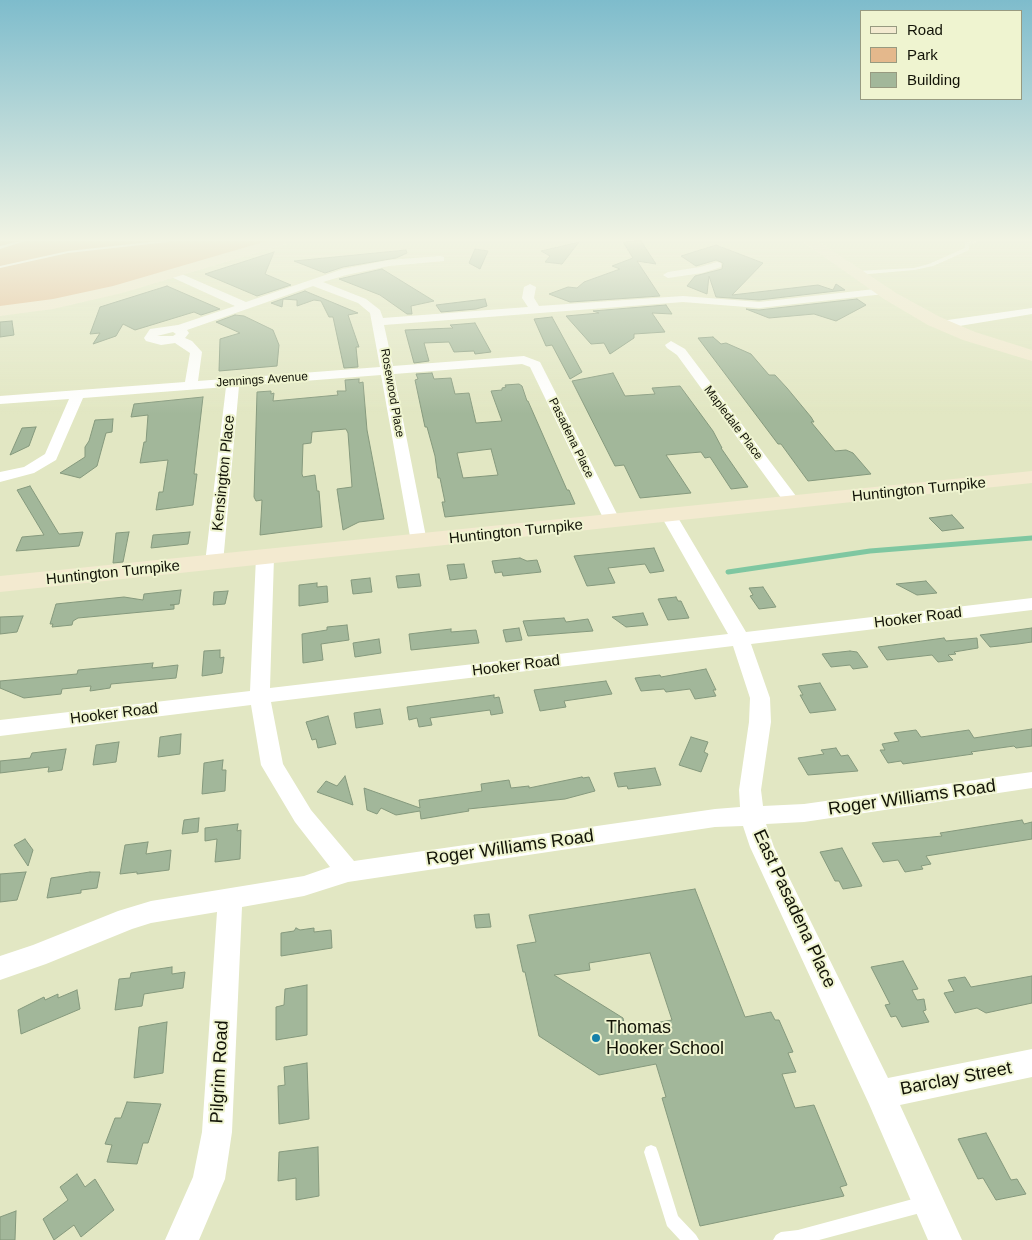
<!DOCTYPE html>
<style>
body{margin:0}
#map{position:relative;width:1032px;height:1240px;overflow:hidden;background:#e2e7c3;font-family:Arial,sans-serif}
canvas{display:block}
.legend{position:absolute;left:860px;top:10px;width:162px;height:90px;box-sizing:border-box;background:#eff4d0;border:1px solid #979a80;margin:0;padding:6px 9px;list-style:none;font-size:15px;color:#121307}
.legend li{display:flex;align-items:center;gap:10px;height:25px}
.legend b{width:25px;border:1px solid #979a80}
</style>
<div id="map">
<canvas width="1032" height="1240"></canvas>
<ul class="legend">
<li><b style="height:6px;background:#f3ead0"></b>Road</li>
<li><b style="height:14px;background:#e4b88c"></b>Park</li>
<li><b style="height:14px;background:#a2b79a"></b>Building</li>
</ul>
</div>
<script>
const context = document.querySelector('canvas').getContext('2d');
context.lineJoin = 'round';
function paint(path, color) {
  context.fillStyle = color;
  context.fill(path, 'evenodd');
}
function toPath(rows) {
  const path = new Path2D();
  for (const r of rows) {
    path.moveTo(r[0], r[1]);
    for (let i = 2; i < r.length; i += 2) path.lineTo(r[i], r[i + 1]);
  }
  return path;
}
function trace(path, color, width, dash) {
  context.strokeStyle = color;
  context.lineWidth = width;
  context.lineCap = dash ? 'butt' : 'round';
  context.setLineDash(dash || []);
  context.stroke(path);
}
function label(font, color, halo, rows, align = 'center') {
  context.font = font + ' Arial,sans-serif';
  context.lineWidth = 4;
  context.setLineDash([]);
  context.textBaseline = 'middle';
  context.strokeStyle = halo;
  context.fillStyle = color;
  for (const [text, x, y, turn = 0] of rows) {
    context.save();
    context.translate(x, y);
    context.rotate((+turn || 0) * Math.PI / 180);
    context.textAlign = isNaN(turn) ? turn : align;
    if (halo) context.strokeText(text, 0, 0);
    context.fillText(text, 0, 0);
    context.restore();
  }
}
const green = toPath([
 [0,241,271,241,121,287,0,310]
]);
const stream = toPath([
 [728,572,870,551,1032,538]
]);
const building = toPath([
 [641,241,656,264,637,261,660,296,570,302,549,294,568,287,577,288,584,282,620,269,612,266,633,258,623,242,641,241],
 [579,242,562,264,545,262,550,256,541,251,579,242],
 [716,245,763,263,732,295,818,285,833,290,836,284,845,290,759,300,716,297,709,276,707,294,687,286,695,276,722,269,723,263,716,260,696,266,681,256,716,245],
 [475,249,488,251,480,269,469,263,475,249],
 [406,250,407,253,396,258,343,267,325,273,294,261,406,250],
 [274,252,265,274,291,285,257,296,205,274,274,252],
 [382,269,434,301,411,306,412,314,407,314,380,295,339,279,382,269],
 [167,286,220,309,201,315,194,312,135,330,123,324,116,336,93,344,100,333,90,334,100,307,167,286],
 [305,291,358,313,348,315,359,347,356,347,358,367,344,368,333,317,329,317,321,301,314,300,297,306,297,300,283,299,282,307,271,303,305,291],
 [485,299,487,306,476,309,441,312,436,305,485,299],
 [857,299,866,305,836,321,814,314,769,318,746,309,759,310,857,299],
 [666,305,672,314,652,313,665,332,634,334,634,338,610,354,604,343,591,344,566,316,599,313,593,311,666,305],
 [235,315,244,316,273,330,279,345,277,366,219,371,220,339,240,333,216,322,235,315],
 [552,317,582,372,570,379,552,345,546,346,534,319,552,317],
 [12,321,14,335,0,337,0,322,12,321],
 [475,323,491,352,475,354,474,351,454,352,449,342,424,343,429,361,414,363,405,330,453,328,450,325,475,323],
 [713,337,721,344,726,343,751,354,769,375,775,375,787,388,811,417,814,422,811,422,835,451,846,450,853,453,871,474,808,481,781,444,778,444,698,338,713,337],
 [432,373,434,379,451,378,455,394,469,393,476,423,502,421,491,391,502,390,502,388,506,387,505,385,519,384,522,386,527,401,528,401,567,490,569,490,575,504,445,517,442,502,445,502,440,478,438,478,435,456,427,427,425,427,415,380,418,379,416,374,432,373],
 [491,449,498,475,463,478,457,453,491,449],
 [613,373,625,396,655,394,652,388,680,386,713,431,722,448,721,448,748,487,731,489,710,457,705,458,701,452,666,455,691,493,640,498,624,465,615,466,572,381,613,373],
 [359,379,359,383,363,382,367,430,384,519,359,522,343,530,337,489,352,487,348,433,346,429,312,432,311,443,303,444,302,474,303,477,315,475,317,491,319,491,322,527,260,535,262,500,256,501,254,497,257,392,271,391,271,394,274,393,273,401,338,395,337,391,346,391,345,380,359,379],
 [203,397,194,474,197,474,193,505,156,510,159,492,163,492,168,460,140,463,144,442,146,442,148,415,131,417,134,404,203,397],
 [113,419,112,432,106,433,97,466,80,478,60,473,85,457,85,447,89,441,95,420,113,419],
 [36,427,29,446,10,455,22,428,36,427],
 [30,486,59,534,83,532,79,546,16,551,22,537,44,535,17,490,30,486],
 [952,515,964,528,942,531,929,518,952,515],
 [129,532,123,562,113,563,116,533,129,532],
 [190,532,188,544,151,548,153,535,190,532],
 [654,548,664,571,650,573,645,564,608,568,615,583,587,586,574,556,654,548],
 [520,558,527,561,537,560,541,572,503,576,502,572,495,573,492,561,520,558],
 [464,564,467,578,450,580,447,565,464,564],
 [419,574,421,586,398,588,396,576,419,574],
 [370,578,372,592,353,594,351,580,370,578],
 [926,581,937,593,917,595,896,584,926,581],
 [317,583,317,587,327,586,328,602,299,606,299,585,317,583],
 [763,587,776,607,759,609,750,596,753,595,749,588,763,587],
 [181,590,179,604,170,605,174,605,174,609,78,618,73,621,72,625,52,627,53,624,50,624,56,604,124,597,143,600,144,594,181,590],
 [228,591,225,604,213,605,214,592,228,591],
 [676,597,678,601,681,601,689,618,668,620,658,599,676,597],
 [643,613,648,625,626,627,612,617,643,613],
 [23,616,17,632,0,634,0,617,23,616],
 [564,618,566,622,588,619,593,631,528,636,523,621,564,618],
 [347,625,349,640,321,644,323,660,303,663,302,634,327,630,327,627,347,625],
 [519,628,522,640,506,642,503,630,519,628],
 [1032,628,1032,642,1018,644,990,647,980,635,1032,628],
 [451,629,451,632,476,630,479,643,411,650,409,634,451,629],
 [944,638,946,641,977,638,978,648,954,652,956,654,948,655,953,660,938,662,932,655,887,660,878,647,944,638],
 [379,639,381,653,355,657,353,643,379,639],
 [220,650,220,658,224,657,222,673,202,676,204,651,220,650],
 [850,651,857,652,868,667,853,669,850,665,831,667,822,654,850,651],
 [153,663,152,668,178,665,176,678,111,684,110,688,90,691,91,686,62,689,61,694,24,698,0,688,0,681,77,674,78,670,153,663],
 [706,669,716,690,713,690,716,696,695,699,690,689,666,692,664,689,641,691,635,678,660,675,661,677,706,669],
 [606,681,612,694,564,701,566,707,540,711,534,690,606,681],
 [820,683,836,710,810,713,800,695,803,695,798,686,820,683],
 [494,695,494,698,499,697,503,713,491,715,490,710,430,718,432,725,419,727,417,718,409,720,407,707,494,695],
 [380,709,383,724,356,728,354,713,380,709],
 [328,716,336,744,318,748,316,739,312,740,306,722,328,716],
 [1032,729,1032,746,1016,748,1014,746,971,752,973,754,903,764,901,761,888,763,880,750,885,750,882,744,899,741,894,733,916,730,921,737,969,730,974,738,1032,729],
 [181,734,180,754,158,757,160,737,181,734],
 [691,737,708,742,704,752,708,754,701,772,679,765,691,737],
 [119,742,116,762,93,765,96,745,119,742],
 [836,748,841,756,848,755,858,771,808,775,798,758,824,754,821,750,836,748],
 [66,749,62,770,48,772,49,767,0,773,0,761,30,758,32,753,66,749],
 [223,760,222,770,226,770,225,791,202,794,204,763,223,760],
 [655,768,661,785,628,789,627,786,618,787,614,773,655,768],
 [345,776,353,805,317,792,326,781,337,786,345,776],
 [582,777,583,778,589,777,595,791,565,799,468,809,469,811,421,819,420,811,396,815,381,808,377,814,367,810,364,788,420,808,419,800,482,791,481,784,509,780,511,788,529,786,529,788,582,777],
 [199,818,198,832,182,834,184,820,199,818],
 [1022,820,1024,824,1032,822,1032,839,926,856,931,864,921,866,923,869,905,872,898,860,883,862,872,843,942,836,940,833,1022,820],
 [238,824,237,831,241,830,240,859,215,862,217,839,205,841,205,828,238,824],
 [25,839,33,850,28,866,14,845,25,839],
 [148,842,146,854,171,850,169,870,137,874,137,872,120,874,125,845,148,842],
 [842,848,858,878,862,886,843,889,839,881,835,881,820,852,842,848],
 [26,872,17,900,0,902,0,874,26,872],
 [90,872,100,872,97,888,81,890,81,893,47,898,51,878,90,872],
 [695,889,745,1017,771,1012,775,1020,779,1020,793,1052,788,1053,796,1072,782,1074,795,1108,814,1105,847,1185,840,1187,844,1196,700,1226,662,1098,666,1097,656,1064,599,1075,539,1036,525,972,523,972,517,945,536,942,529,915,695,889],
 [650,953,672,1020,625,1028,623,1018,554,975,590,970,589,963,650,953],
 [489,914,491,927,476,928,474,915,489,914],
 [296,928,300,930,314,928,314,932,331,930,332,948,281,956,281,933,294,931,296,928],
 [903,961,918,989,912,990,917,1000,924,999,926,1010,923,1011,929,1022,902,1027,896,1016,891,1017,885,1005,890,1004,871,967,903,961],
 [172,967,172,974,185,972,183,988,144,994,142,1006,115,1010,119,979,130,978,131,973,172,967],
 [1032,976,1032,1003,986,1013,977,1008,955,1013,944,993,954,991,948,980,965,977,971,987,1032,976],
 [307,985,307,1035,276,1040,276,1007,284,1005,285,989,307,985],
 [77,990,80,1009,21,1034,18,1010,44,997,45,1000,58,994,58,998,77,990],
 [167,1022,163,1073,134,1078,139,1027,167,1022],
 [307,1063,309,1119,279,1124,278,1086,285,1085,284,1067,307,1063],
 [127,1102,161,1104,148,1143,143,1143,137,1164,107,1162,112,1145,105,1144,115,1118,121,1118,127,1102],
 [986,1133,1011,1180,1017,1179,1026,1194,996,1200,983,1178,978,1179,958,1139,986,1133],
 [318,1147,319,1196,296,1200,296,1178,278,1181,279,1152,318,1147],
 [77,1174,85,1187,95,1179,114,1210,81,1237,74,1225,54,1240,43,1219,68,1200,60,1187,77,1174],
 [16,1211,15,1240,0,1240,0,1217,16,1211]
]);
const service = toPath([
 [20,241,25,241,0,249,0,246,20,241],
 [159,241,170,241,168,242,68,253,0,268,0,266,68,251,159,241],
 [974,241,976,242,969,245,969,250,933,266,914,270,857,275,854,273,857,271,914,268,929,264,965,248,965,243,974,241],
 [651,1145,656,1147,658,1152,678,1216,696,1235,699,1240,680,1240,667,1226,644,1152,646,1147,651,1145],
 [924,1196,929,1199,932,1204,929,1209,924,1212,819,1240,773,1240,776,1235,781,1232,798,1230,924,1196]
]);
const minor = toPath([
 [440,256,444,257,444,261,389,266,346,275,323,282,366,299,380,310,383,318,528,307,522,298,524,287,530,284,536,287,534,298,539,306,683,296,759,302,884,288,890,291,884,294,759,308,683,302,384,325,393,366,524,356,540,362,621,522,619,525,613,527,607,525,605,522,530,367,522,364,394,374,427,542,425,546,419,547,413,546,411,542,381,375,239,386,223,563,220,567,208,567,205,563,226,387,83,398,56,460,34,473,0,482,0,472,24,467,45,454,69,399,0,404,0,396,185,382,190,353,175,343,161,345,146,341,144,338,150,329,178,325,235,306,169,276,169,272,177,272,246,302,343,269,389,260,440,256],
 [313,286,358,303,370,313,380,367,198,381,202,352,192,341,185,338,189,333,187,330,313,286],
 [173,332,176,334,173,336,157,336,173,332],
 [717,262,721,263,721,267,702,273,668,278,663,275,668,272,700,267,717,262],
 [1032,308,1032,314,941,329,935,325,941,321,1032,308],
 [671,341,685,349,799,500,801,503,799,506,787,506,677,355,667,348,665,345,671,341],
 [669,511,677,516,746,632,1032,598,1032,610,751,644,770,698,771,722,761,790,763,806,804,804,1032,772,1032,788,804,822,766,824,774,847,888,1078,1032,1049,1032,1077,900,1105,962,1240,928,1240,869,1104,750,847,743,826,715,827,348,882,304,896,242,907,232,1132,225,1179,199,1240,165,1240,193,1177,202,1132,217,912,151,923,132,929,46,964,0,980,0,956,33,945,118,911,151,901,304,876,330,867,295,822,261,765,251,705,0,736,0,720,250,691,256,557,259,553,265,552,271,553,274,557,270,688,728,634,661,516,669,511],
 [733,646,750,698,749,722,739,790,740,807,715,809,354,861,311,810,283,764,271,702,733,646]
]);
const secondary = toPath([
 [267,241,288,241,286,244,122,293,53,309,0,316,0,306,53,299,113,286,267,241],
 [802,241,818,241,896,293,940,317,975,332,1032,350,1032,361,963,340,928,325,884,299,802,241],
 [1032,471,1032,483,0,592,0,576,1032,471]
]);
const markers = [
 [596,1038,5,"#1580a9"]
];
const farStreetnames = [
 ["Jennings Avenue",262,380,-4],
 ["Rosewood Place",392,393,80],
 ["Mapledale Place",733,423,53],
 ["Pasadena Place",571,438,64]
];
const streetNames = [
 ["Kensington Place",224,473,-84],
 ["Huntington Turnpike",919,490,-6],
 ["Huntington Turnpike",516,532,-6],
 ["Huntington Turnpike",113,573,-6],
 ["Hooker Road",918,618,-7],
 ["Hooker Road",516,666,-7],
 ["Hooker Road",114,714,-7]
];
const nearStreetnames = [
 ["Roger Williams Road",912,798,-8],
 ["Roger Williams Road",510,848,-8],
 ["East Pasadena Place",794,909,65],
 ["Pilgrim Road",220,1072,-87],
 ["Barclay Street",956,1079,-11]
];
const nearPoinames = [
 ["Thomas",606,1028],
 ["Hooker School",606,1049]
];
paint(green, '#e4b88c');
trace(stream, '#7fc7a1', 5);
paint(building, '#a2b79a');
trace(building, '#85997d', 1);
paint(service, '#fff');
paint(minor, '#fff');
paint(secondary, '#f3ead0');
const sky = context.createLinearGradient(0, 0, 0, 414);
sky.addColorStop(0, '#7ebccc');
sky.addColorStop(0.58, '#f2f4e4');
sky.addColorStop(1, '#f2f4e400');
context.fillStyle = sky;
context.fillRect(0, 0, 1032, 414);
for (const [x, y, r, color] of markers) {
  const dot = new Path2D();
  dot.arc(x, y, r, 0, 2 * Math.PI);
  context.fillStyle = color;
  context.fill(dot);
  trace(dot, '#eff4d0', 2);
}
label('12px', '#121307', '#eff4d0', farStreetnames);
label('15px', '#121307', '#eff4d0', streetNames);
label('18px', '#121307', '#eff4d0', nearStreetnames);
label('18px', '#121307', '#eff4d0', nearPoinames, 'left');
</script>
